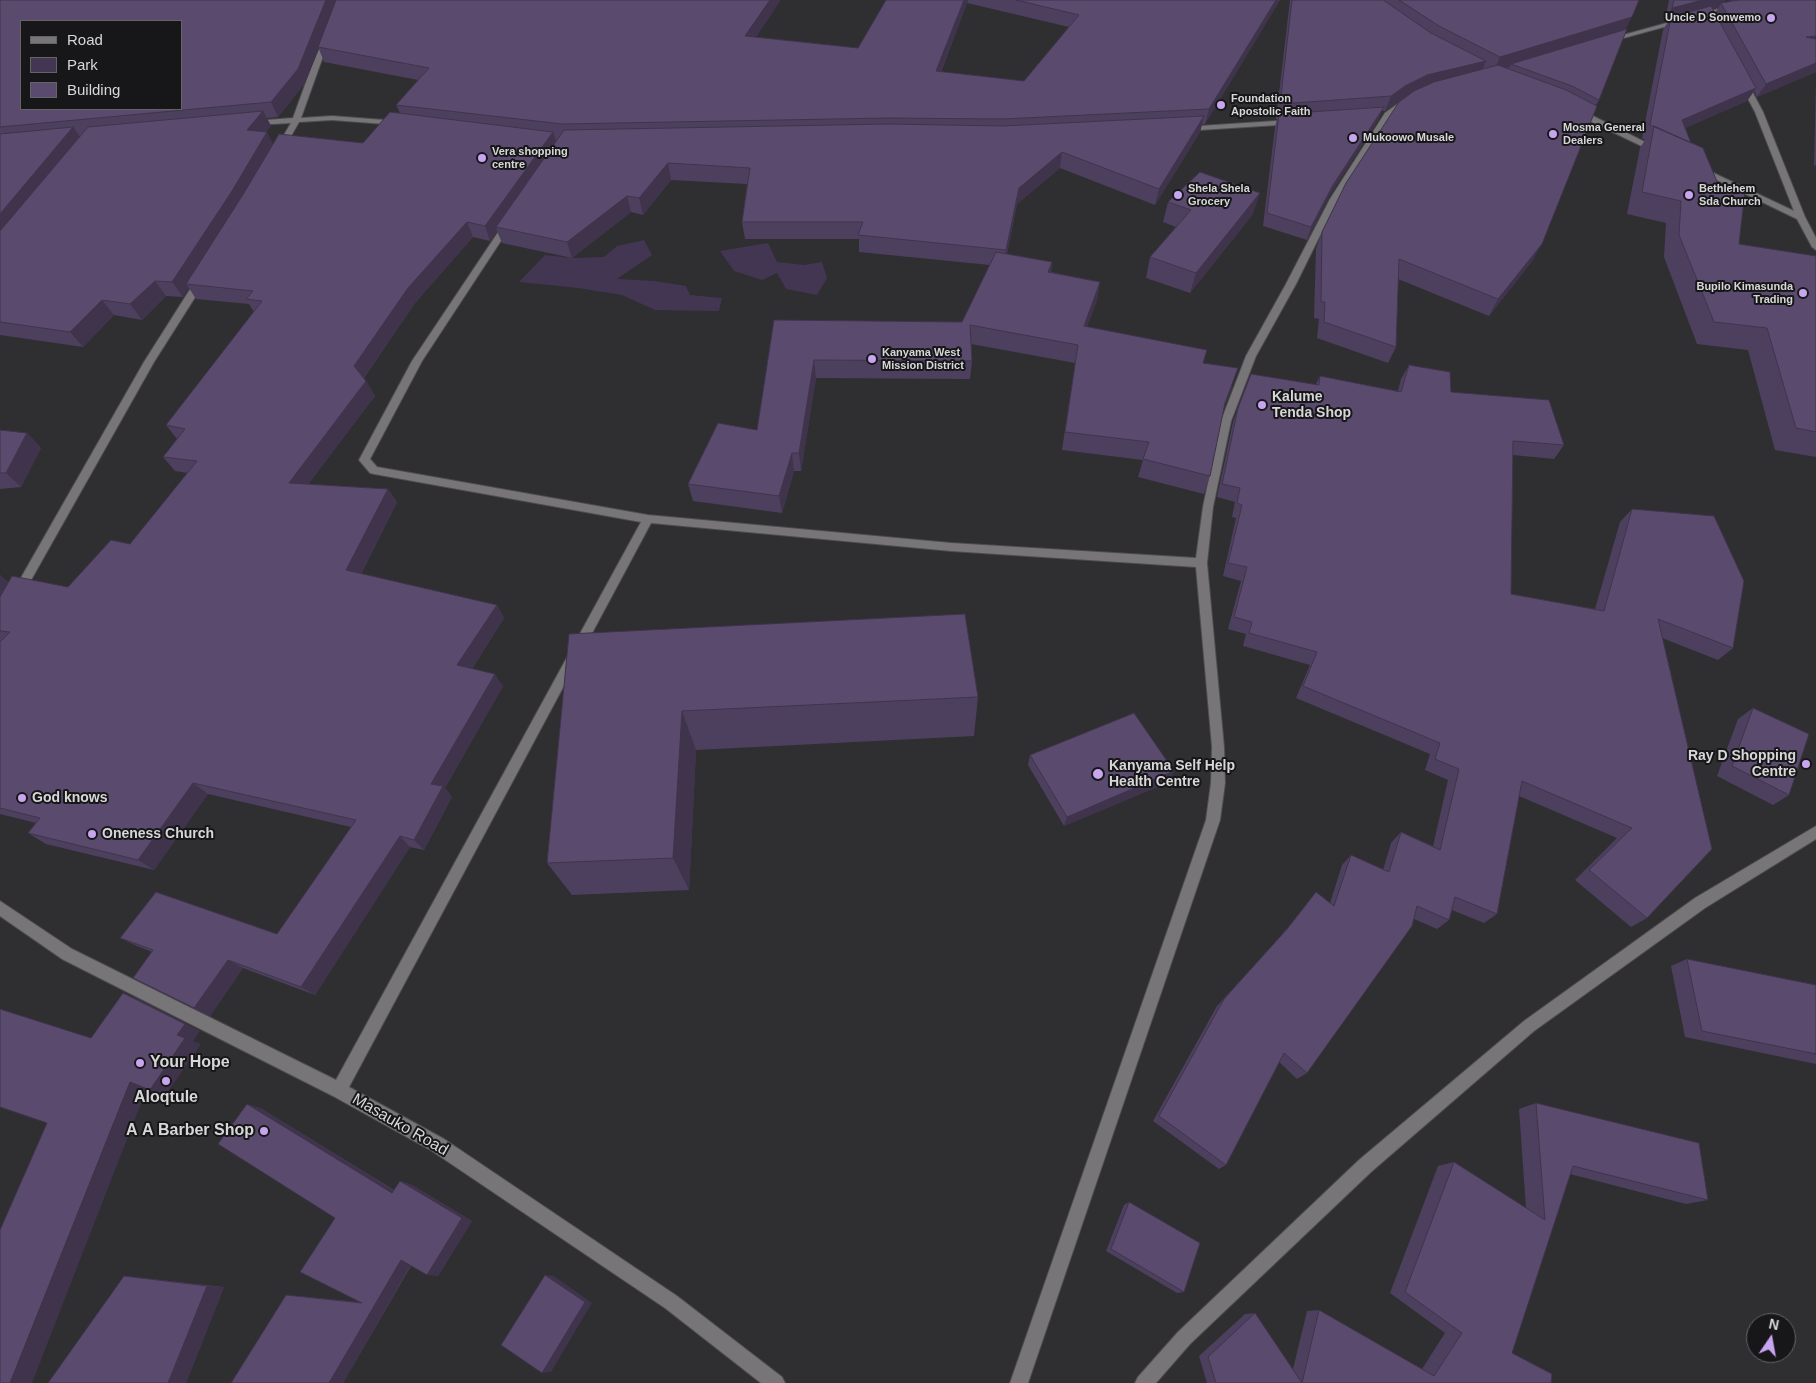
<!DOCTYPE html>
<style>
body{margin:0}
#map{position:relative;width:1816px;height:1383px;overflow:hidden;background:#2f2e31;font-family:Arial,sans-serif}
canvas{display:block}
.legend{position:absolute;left:20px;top:20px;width:162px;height:90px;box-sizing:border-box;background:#171618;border:1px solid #646365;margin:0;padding:6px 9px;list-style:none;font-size:15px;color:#d7d7d8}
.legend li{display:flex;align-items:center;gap:10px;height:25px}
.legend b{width:25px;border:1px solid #646365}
.north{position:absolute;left:1746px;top:1313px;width:50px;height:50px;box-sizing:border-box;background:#171618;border:1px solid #646365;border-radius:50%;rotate:12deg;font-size:14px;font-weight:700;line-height:20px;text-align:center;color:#d7d7d8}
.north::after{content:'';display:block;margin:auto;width:18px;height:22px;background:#c8a6ef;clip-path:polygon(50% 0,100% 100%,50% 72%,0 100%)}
</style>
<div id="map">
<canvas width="1816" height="1383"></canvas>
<ul class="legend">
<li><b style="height:6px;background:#777578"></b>Road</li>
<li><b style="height:14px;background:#433653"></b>Park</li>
<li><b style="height:14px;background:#5a4a6d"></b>Building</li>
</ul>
<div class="north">N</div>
</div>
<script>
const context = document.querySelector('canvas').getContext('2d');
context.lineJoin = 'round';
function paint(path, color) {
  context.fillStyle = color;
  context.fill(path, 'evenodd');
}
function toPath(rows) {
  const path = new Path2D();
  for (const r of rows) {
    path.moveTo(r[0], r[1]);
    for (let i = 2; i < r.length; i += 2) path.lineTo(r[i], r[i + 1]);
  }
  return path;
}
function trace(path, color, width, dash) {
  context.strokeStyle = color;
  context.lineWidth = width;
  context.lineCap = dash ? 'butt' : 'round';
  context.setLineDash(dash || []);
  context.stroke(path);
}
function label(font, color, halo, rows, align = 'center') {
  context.font = font + ' Arial,sans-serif';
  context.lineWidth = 4;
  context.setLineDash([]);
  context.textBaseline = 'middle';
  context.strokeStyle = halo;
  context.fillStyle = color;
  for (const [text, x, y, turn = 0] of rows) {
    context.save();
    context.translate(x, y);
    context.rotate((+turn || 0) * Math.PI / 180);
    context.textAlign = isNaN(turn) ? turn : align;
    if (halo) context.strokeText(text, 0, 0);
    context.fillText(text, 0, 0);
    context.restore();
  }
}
const green = toPath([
 [644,240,652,255,617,279,655,281,686,286,690,295,722,298,719,311,655,310,622,295,578,288,519,282,545,255,572,258,604,257,617,246],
 [768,243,777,262,804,265,822,262,827,278,817,295,786,289,777,273,762,280,734,271,720,251]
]);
const street = toPath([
 [1732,5,1735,7,1734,8,1609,42,1605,40,1732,5],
 [323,35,330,37,301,118,332,116,398,121,402,123,398,125,332,120,299,122,282,152,276,152,275,150,291,123,253,125,249,123,253,121,293,118,323,35],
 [1740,80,1746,80,1763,112,1805,217,1816,238,1816,250,1812,247,1797,219,1696,170,1703,168,1794,211,1755,112,1739,82,1740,80],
 [1403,100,1410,102,1391,117,1338,199,1296,284,1256,356,1231,421,1213,507,1207,563,1224,747,1225,783,1220,820,1028,1383,1010,1383,1206,820,1211,783,1212,747,1196,567,951,551,651,523,349,1087,444,1139,677,1296,782,1377,785,1383,761,1383,665,1308,432,1151,333,1096,62,959,0,916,0,901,72,949,336,1080,641,522,374,474,370,473,359,460,412,361,505,222,512,224,422,361,370,459,377,467,648,515,951,543,1196,558,1203,507,1221,421,1246,356,1286,284,1330,199,1385,113,1403,100],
 [1575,110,1581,110,1661,150,1654,152,1575,114,1575,110],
 [1291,120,1295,122,1294,124,1184,131,1180,129,1184,127,1291,120],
 [201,277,206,280,154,362,22,596,14,596,12,593,14,590,144,362,196,280,201,277],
 [1816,826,1816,839,1705,908,1534,1031,1371,1172,1190,1344,1156,1383,1135,1383,1138,1377,1178,1332,1359,1160,1524,1021,1695,898,1816,826]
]);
const wall = toPath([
 [0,0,756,37,858,48,886,0,1280,0,1205,124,1202,124,1200,132,1155,205,1060,168,1017,204,1007,254,1052,262,1051,272,1100,282,1097,300,1087,327,1203,363,1232,387,1224,407,1210,476,1204,494,1138,477,1143,460,1062,450,1075,363,971,344,972,361,970,379,816,378,801,471,794,471,782,513,693,501,688,484,757,430,774,320,962,322,990,265,859,252,859,239,745,239,742,222,747,184,671,180,643,215,631,212,572,258,502,243,497,231,490,241,473,237,415,303,364,378,375,396,308,484,388,489,397,502,361,574,497,605,504,618,472,669,503,686,445,788,452,797,424,850,410,847,315,995,243,968,210,1016,194,1008,152,952,137,946,120,938,277,934,351,827,208,794,154,870,46,844,28,833,36,823,0,814,0,575,8,582,68,587,130,544,188,473,175,471,163,457,177,439,166,425,254,312,249,304,196,299,189,288,183,297,166,296,142,320,114,315,83,347,0,335],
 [967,3,1069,27,1024,81,941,72],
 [319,49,324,62,418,80,396,105,400,113,363,143,273,144,266,132,271,126,267,118,278,117,305,83],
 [1290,0,1639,0,1625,30,1599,100,1596,105,1533,260,1489,316,1398,279,1396,347,1388,363,1317,338,1319,319,1314,318,1316,249,1322,232,1405,98,1399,101,1385,111,1382,111,1378,120,1328,198,1307,240,1263,226,1275,127,1277,119,1276,119],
 [1669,0,1725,0,1724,3,1733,1,1728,0,1816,0,1816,72,1757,97,1754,91,1747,101,1685,128,1691,143,1739,244,1816,256,1816,457,1775,450,1748,350,1697,344,1664,257,1666,223,1627,214,1640,148,1645,140,1642,138,1663,30,1669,20,1665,21],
 [1719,7,1715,13,1712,9],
 [1816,80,1816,165,1814,166],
 [1168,202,1253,214,1190,293,1146,278,1150,257,1176,227,1163,222],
 [1409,365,1451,392,1564,445,1554,459,1513,455,1511,594,1595,609,1620,522,1632,509,1733,648,1718,660,1662,638,1647,918,1631,927,1575,880,1617,838,1519,796,1497,914,1484,923,1452,910,1449,920,1437,929,1414,919,1307,1073,1297,1079,1279,1062,1226,1165,1219,1169,1153,1121,1217,1006,1280,937,1316,892,1330,903,1342,865,1351,855,1383,870,1391,843,1401,832,1433,846,1448,780,1425,770,1430,754,1296,698,1310,665,1243,646,1246,634,1228,629,1241,581,1223,576,1236,518,1232,517,1235,502,1217,497,1233,422,1238,408,1316,384,1320,376,1398,391,1401,379],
 [0,430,27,433,41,448,21,487,0,489],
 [569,634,978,697,974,736,696,750,689,890,572,895,547,863],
 [1753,708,1789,795,1773,805,1717,776,1738,719],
 [1030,755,1174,771,1169,782,1064,826,1028,765],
 [1687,959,1816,985,1816,1064,1685,1037,1671,966],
 [1536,1103,1708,1200,1686,1204,1570,1174,1512,1353,1551,1383,1207,1383,1199,1356,1245,1314,1255,1313,1293,1369,1307,1311,1319,1310,1422,1369,1445,1333,1390,1293,1438,1166,1454,1162,1526,1208,1519,1109],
 [247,1104,262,1109,394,1190,400,1181,412,1185,472,1221,438,1276,411,1266,343,1383,286,1295,360,1302,335,1218],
 [1129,1202,1184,1292,1177,1293,1106,1251,1124,1205],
 [124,1276,224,1287,186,1383,48,1383]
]);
const shadedWall = toPath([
 [326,0,338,0,318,47,319,49,305,83,278,117,271,102],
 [770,0,781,0,747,51,745,36],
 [964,0,968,0,967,3,935,86,936,71],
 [1276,0,1280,0,1205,124,1209,109],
 [1703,0,1725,0,1722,6,1721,3,1719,7,1670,20,1671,17,1669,20,1665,21,1672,8],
 [1632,17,1624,32,1511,64,1510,67,1493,72,1500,57],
 [1816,36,1816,48,1806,37],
 [1486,61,1480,75,1421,90,1399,101,1385,111,1391,96,1405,86,1427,75],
 [1816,63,1816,72,1757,97,1766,84],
 [1756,88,1747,101,1673,133,1682,120],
 [1384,107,1378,120,1328,198,1307,240,1311,227,1333,185],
 [263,111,271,126,256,145,247,130],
 [1204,116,1200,132,1155,205,1159,189],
 [73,127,84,142,0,244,0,214],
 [267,132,275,147,186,284,189,288,183,297,172,282],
 [553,132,558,146,496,227,497,231,490,241,485,226],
 [1062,152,1060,168,1017,204,1004,267,1006,250,1019,188],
 [668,163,671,180,643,215,639,198],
 [1260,193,1253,214,1190,293,1196,273],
 [627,196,631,212,572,258,567,242],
 [467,222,473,237,415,303,362,380,354,366,408,288],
 [1542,244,1533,260,1489,316,1498,299],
 [1052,262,1049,281,1048,272],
 [155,281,166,296,142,320,130,304],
 [1100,282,1097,300,1081,344,1084,326],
 [102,300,114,315,83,347,70,332],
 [814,360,816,378,801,471,799,453],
 [366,381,375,396,299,497,289,483],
 [27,433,41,448,21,487,6,473],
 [792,453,794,471,782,513,779,496],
 [388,489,397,502,356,584,346,570],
 [0,575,13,587,0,610],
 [497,605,504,618,466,678,457,665],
 [495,674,503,686,445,788,452,797,424,850,414,840,431,784],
 [682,711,696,750,689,890,673,858],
 [1174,771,1169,782,1064,826,1067,817],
 [193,783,208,794,154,870,138,860],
 [400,836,410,847,315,995,301,987],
 [228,960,243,968,210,1016,194,1008],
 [123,993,140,1000,200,1031,193,1041,201,1044,166,1095,150,1090,177,1035],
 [130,1082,147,1088,32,1383,10,1383],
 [247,1104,262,1109,404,1197,392,1193],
 [400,1181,412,1185,472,1221,438,1276,427,1275],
 [401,1260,413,1261,343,1383,329,1383],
 [545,1275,554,1276,592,1303,551,1372,542,1373],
 [207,1286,224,1287,186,1383,168,1383]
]);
const building = toPath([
 [0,0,326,0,298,69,271,102,0,127,0,0],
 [21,21,181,21,181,109,21,109,21,21],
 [336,0,770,0,745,36,858,48,886,0,964,0,936,71,1024,81,1079,15,1016,0,1276,0,1209,109,1003,119,888,118,562,124,396,105,429,68,318,47,336,0],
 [1292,0,1383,0,1431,33,1486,61,1427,75,1405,86,1391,96,1280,104,1292,0],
 [1399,0,1639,0,1632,17,1500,57,1439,26,1399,0],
 [1674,0,1703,0,1672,8,1674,0],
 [1739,0,1816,0,1816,36,1806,37,1816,39,1816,63,1766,84,1721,3,1739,0],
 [1711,6,1756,88,1682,120,1691,143,1650,125,1671,17,1711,6],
 [1627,29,1599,100,1572,86,1511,64,1627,29],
 [1498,65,1566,90,1597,106,1542,244,1498,299,1399,259,1396,347,1324,322,1325,302,1321,302,1322,232,1346,183,1399,102,1414,91,1434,82,1498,65],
 [1384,107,1333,185,1311,227,1267,213,1279,114,1384,107],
 [263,111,247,130,267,132,232,191,172,282,155,281,130,304,102,300,70,332,0,322,0,231,88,127,263,111],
 [390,112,553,132,485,226,467,222,408,288,354,366,366,381,289,483,388,489,346,570,497,605,457,665,495,674,431,784,443,786,414,840,400,836,301,987,228,960,194,1008,133,978,153,950,120,938,156,892,277,934,356,820,193,783,138,860,28,833,40,818,0,808,0,642,10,632,0,631,0,597,12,576,68,587,111,540,130,544,197,461,163,457,185,429,166,425,262,301,246,299,253,291,186,284,244,193,279,134,363,143,390,112],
 [1204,116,1159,189,1062,152,1019,188,1006,250,858,235,863,222,742,222,750,168,668,163,639,198,627,196,567,242,496,227,564,130,888,124,1003,126,1204,116],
 [1654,126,1703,148,1718,184,1745,191,1739,244,1816,256,1816,432,1796,428,1767,328,1714,322,1679,235,1681,201,1642,192,1654,126],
 [73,127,0,214,0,134,73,127],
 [1200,172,1260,193,1196,273,1150,257,1191,210,1168,202,1200,172],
 [996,252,1052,262,1048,272,1100,282,1084,326,1207,350,1203,363,1238,368,1225,403,1210,476,1143,459,1149,442,1065,432,1078,345,970,325,972,361,814,360,799,453,792,453,779,496,688,484,718,423,757,430,774,320,962,322,996,252],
 [1409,365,1450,372,1451,392,1549,400,1564,445,1513,441,1511,594,1604,611,1632,509,1714,516,1744,581,1733,648,1658,619,1712,849,1647,918,1589,870,1632,828,1522,781,1497,914,1455,897,1449,920,1417,906,1412,926,1307,1073,1284,1053,1226,1165,1159,1116,1224,999,1288,928,1316,892,1334,906,1351,855,1389,872,1401,832,1440,850,1459,769,1435,759,1440,743,1303,686,1317,652,1249,633,1252,622,1234,617,1247,567,1228,563,1242,505,1237,503,1240,488,1222,484,1238,408,1251,374,1319,385,1320,376,1401,392,1409,365],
 [0,430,27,433,6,473,0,473,0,430],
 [965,614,978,697,682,711,673,858,547,863,569,634,965,614],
 [1753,708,1809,734,1789,795,1732,766,1753,708],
 [1134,713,1174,771,1067,817,1030,755,1134,713],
 [1687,959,1816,985,1816,1054,1702,1031,1687,959],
 [123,993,185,1024,177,1035,185,1038,150,1090,130,1082,10,1383,0,1383,0,1230,47,1123,0,1107,0,1009,91,1038,123,993],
 [1536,1103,1699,1143,1708,1200,1573,1166,1512,1353,1552,1374,1551,1383,1216,1383,1208,1357,1255,1313,1302,1383,1319,1310,1434,1376,1462,1333,1405,1292,1454,1162,1545,1220,1536,1103],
 [247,1104,392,1193,400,1181,462,1218,427,1275,401,1260,329,1383,231,1383,286,1295,362,1303,300,1272,335,1218,218,1144,247,1104],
 [1129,1202,1200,1243,1184,1292,1111,1249,1129,1202],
 [545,1275,585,1302,542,1373,501,1345,545,1275],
 [124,1276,207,1286,168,1383,48,1383,124,1276]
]);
const markers = [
 [1771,18,5,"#c8a6ef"],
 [1221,105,5,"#c8a6ef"],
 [1553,134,5,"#c8a6ef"],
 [1353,138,5,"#c8a6ef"],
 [482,158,5,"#c8a6ef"],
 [1178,195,5,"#c8a6ef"],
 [1689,195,5,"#c8a6ef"],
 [1803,293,5,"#c8a6ef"],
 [872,359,5,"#c8a6ef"],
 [1262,405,5,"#c8a6ef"],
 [1806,764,5,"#c8a6ef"],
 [1098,774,6,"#c8a6ef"],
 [22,798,5,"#c8a6ef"],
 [92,834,5,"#c8a6ef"],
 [140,1063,5,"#c8a6ef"],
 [166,1081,5,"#c8a6ef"],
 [264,1131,5,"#c8a6ef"]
];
const farPoinames = [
 ["Uncle D Sonwemo",1761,18,"right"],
 ["Foundation",1231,99],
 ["Apostolic Faith",1231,112],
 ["Mosma General",1563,128],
 ["Dealers",1563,141],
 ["Mukoowo Musale",1363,138],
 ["Vera shopping",492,152],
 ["centre",492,165],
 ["Shela Shela",1188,189],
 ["Grocery",1188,202],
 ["Bethlehem",1699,189],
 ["Sda Church",1699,202],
 ["Bupilo Kimasunda",1793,287,"right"],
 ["Trading",1793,300,"right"],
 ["Kanyama West",882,353],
 ["Mission District",882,366]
];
const poiNames = [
 ["Kalume",1272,397],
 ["Tenda Shop",1272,413],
 ["Ray D Shopping",1796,756,"right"],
 ["Centre",1796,772,"right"],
 ["Kanyama Self Help",1109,766],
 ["Health Centre",1109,782],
 ["God knows",32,798],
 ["Oneness Church",102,834]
];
const nearPoinames = [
 ["Your Hope",150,1063],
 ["Aloqtule",166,1098,"center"],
 ["A A Barber Shop",254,1131,"right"]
];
const nearStreetnames = [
 ["Masauko Road",400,1125,30]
];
paint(green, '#433653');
trace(street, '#4d4c4e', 2);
paint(street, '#777578');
paint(wall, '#4d405e');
paint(shadedWall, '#3f344c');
paint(building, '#5a4a6d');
trace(building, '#3f344c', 1);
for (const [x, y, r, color] of markers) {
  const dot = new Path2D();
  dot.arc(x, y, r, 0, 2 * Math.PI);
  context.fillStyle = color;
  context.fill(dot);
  trace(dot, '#171618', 2);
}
label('bold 11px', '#d7d7d8', '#171618', farPoinames, 'left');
label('bold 14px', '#d7d7d8', '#171618', poiNames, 'left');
label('bold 16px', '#d7d7d8', '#171618', nearPoinames, 'left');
label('16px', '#d7d7d8', '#171618', nearStreetnames);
</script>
